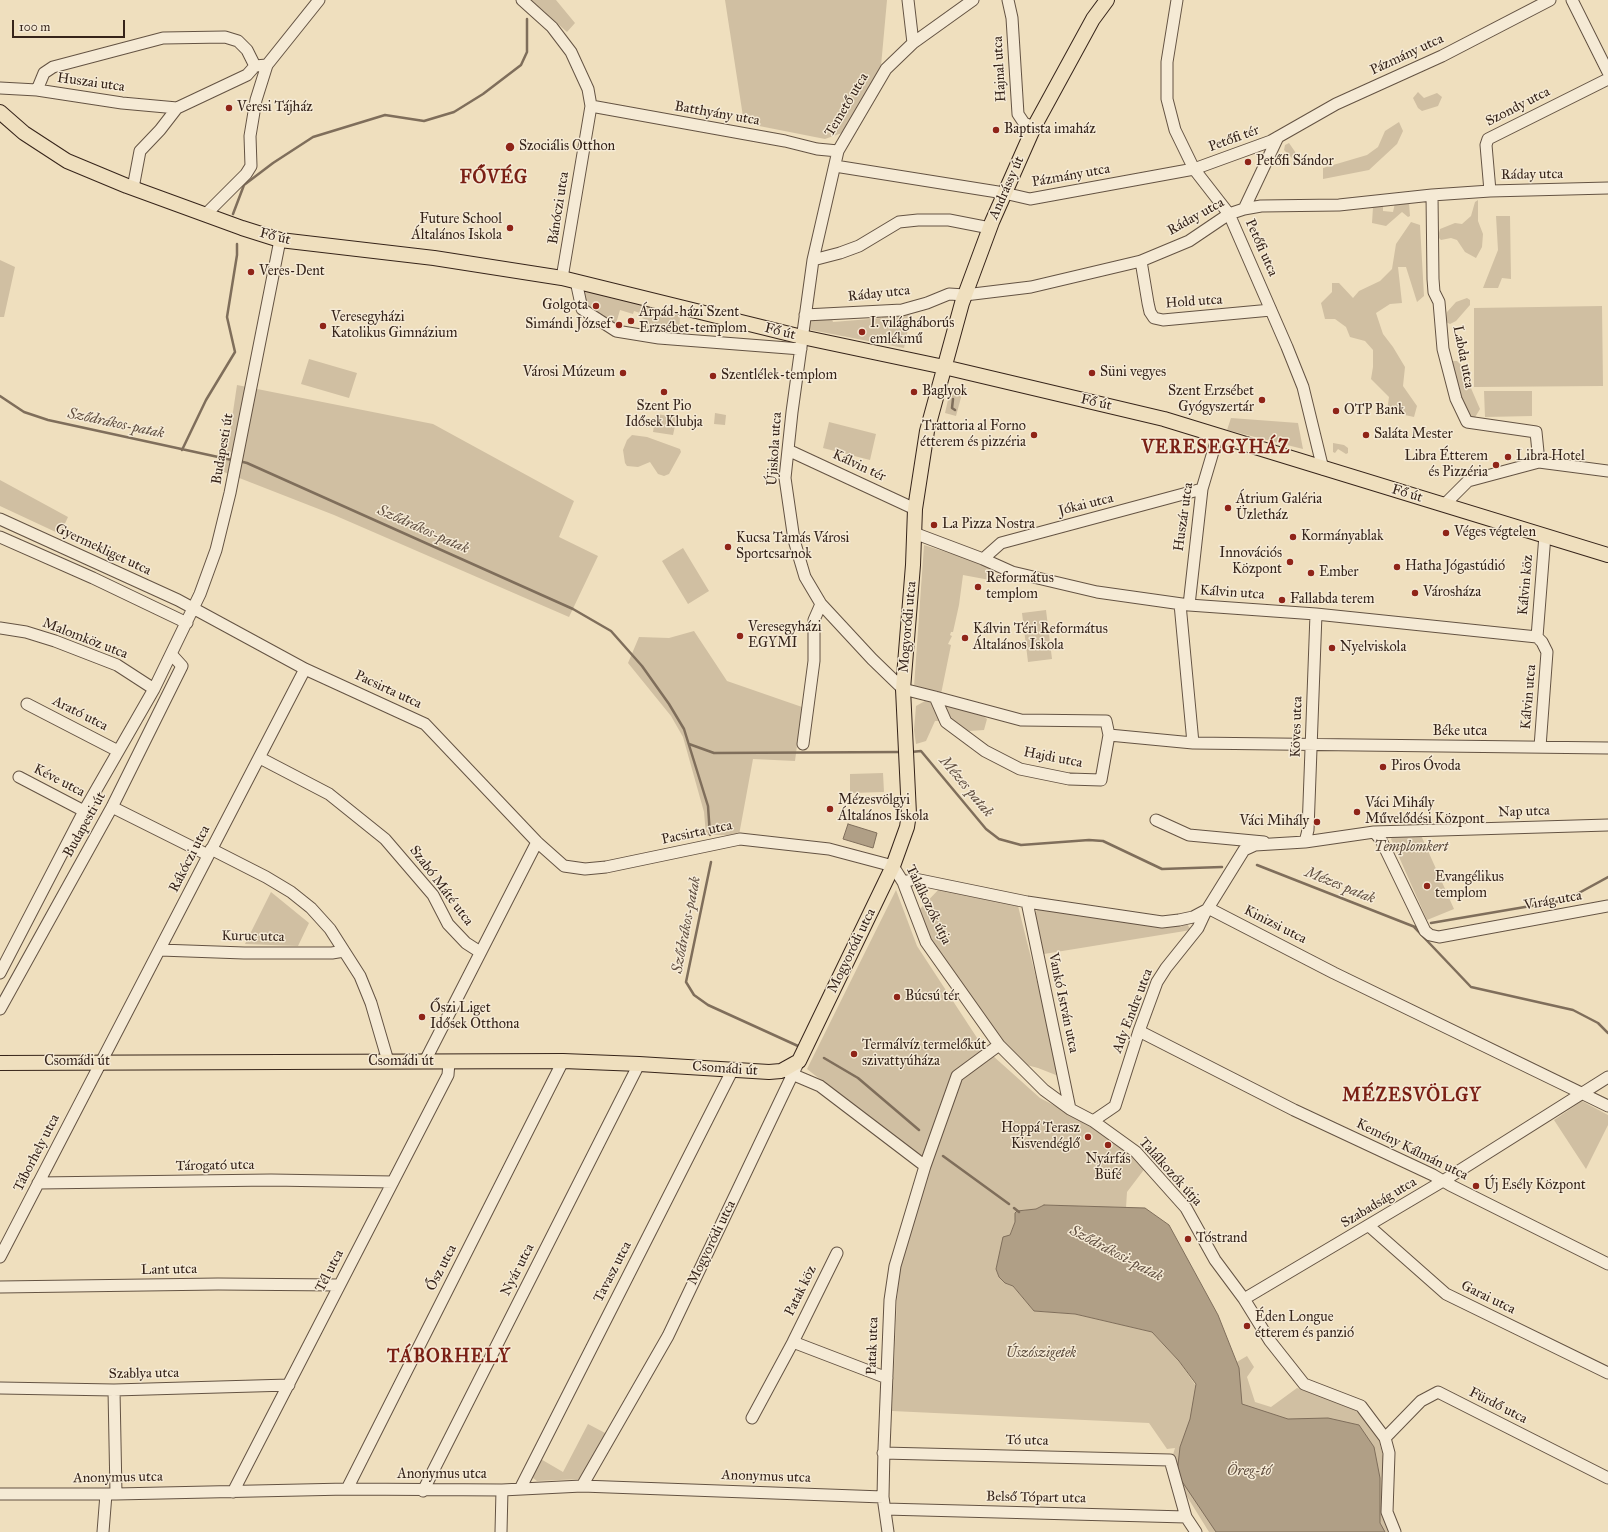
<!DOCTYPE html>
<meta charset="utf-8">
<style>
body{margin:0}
#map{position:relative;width:1608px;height:1532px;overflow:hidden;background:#efdfbe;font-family:"IM FELL Great Primer",serif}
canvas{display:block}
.scale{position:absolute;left:12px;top:20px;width:113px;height:18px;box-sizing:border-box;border:2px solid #36241a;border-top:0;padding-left:5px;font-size:12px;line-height:14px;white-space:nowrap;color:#36241a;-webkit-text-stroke:3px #f5ead5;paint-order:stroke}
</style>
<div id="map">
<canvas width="1608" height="1532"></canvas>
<div class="scale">100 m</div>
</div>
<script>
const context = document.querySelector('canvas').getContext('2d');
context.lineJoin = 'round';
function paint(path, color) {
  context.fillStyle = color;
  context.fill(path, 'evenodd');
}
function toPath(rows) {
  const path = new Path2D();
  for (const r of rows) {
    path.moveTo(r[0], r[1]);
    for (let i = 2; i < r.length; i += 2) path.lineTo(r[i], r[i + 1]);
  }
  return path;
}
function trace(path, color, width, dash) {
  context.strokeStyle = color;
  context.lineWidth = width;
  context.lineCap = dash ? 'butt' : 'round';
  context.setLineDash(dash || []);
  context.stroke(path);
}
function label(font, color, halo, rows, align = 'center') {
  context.font = font + ' "IM FELL Great Primer",serif';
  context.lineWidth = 3;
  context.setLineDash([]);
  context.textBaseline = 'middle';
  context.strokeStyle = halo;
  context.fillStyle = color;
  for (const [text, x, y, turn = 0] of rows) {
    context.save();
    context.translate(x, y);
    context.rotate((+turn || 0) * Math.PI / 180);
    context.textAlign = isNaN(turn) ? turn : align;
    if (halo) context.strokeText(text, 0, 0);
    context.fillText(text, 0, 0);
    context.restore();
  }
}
const green = toPath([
 [531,0,556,0,575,23,567,32],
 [725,0,887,0,881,66,842,133,825,139,744,123],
 [1418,92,1424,98,1437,93,1442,97,1438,106,1422,111,1418,108,1413,98],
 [1399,122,1403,131,1397,144,1369,170,1323,179,1323,168,1367,155,1378,147,1385,131],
 [1289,143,1298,156,1302,157,1303,160,1302,163,1298,164,1284,150,1285,145],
 [1478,200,1478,221,1483,234,1482,247,1476,258,1465,252,1457,240,1451,238,1441,240,1438,237,1440,229,1455,223,1462,224,1471,216,1475,202],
 [1395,203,1409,203,1410,216,1408,217,1402,212,1386,226,1372,223,1373,207,1383,205,1383,211,1393,212],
 [1496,216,1510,216,1511,279,1502,278,1498,288,1483,288,1498,250],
 [1411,222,1420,225,1424,296,1417,302,1406,267,1398,267,1402,303,1390,304,1376,313,1383,334,1393,347,1405,367,1403,386,1417,406,1414,417,1387,411,1389,397,1371,379,1373,367,1373,350,1365,341,1350,337,1346,327,1335,319,1325,319,1321,303,1332,292,1332,283,1339,283,1353,298,1359,291,1380,281,1392,269,1396,244],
 [0,260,15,267,4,317,0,317],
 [584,287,646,303,680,316,679,337,645,334,648,321,642,318,643,314,634,311,633,314,620,310,615,327,585,306],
 [1467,298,1470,300,1470,305,1456,321,1450,324,1446,322,1447,312,1456,302],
 [1602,306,1603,386,1474,387,1474,308],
 [882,315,911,315,904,348,806,329,808,318,832,319,833,322,882,318],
 [309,359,357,373,349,398,301,384],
 [1452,361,1457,361,1461,365,1480,409,1474,419,1468,414,1461,400,1452,369],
 [237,385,433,424,574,501,559,537,598,556,569,617,334,515,224,472],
 [951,387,963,390,956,416,945,413],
 [1484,391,1532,391,1532,416,1485,417],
 [715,413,726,415,725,425,714,424],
 [656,414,677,417,673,435,653,432],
 [1231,418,1298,423,1303,449,1227,430],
 [829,422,876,434,870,460,823,448],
 [632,435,647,437,680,449,681,452,669,474,664,476,658,474,650,462,638,467,627,466,625,463,623,450,627,440],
 [1333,443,1344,445,1348,448,1348,453,1346,454,1338,449,1335,453,1333,452],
 [0,480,68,517,60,534,0,506],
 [924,545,990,566,995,581,963,575,959,605,953,632,951,632,950,635,952,636,948,644,951,645,941,694,914,687],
 [683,548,709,591,688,604,662,561],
 [1046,610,1052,659,1028,662,1022,613],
 [694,631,727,681,802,707,795,761,753,759,739,835,706,835,704,812,683,737,671,716,628,663,639,637,669,638],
 [925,701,949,703,975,710,987,719,984,730,969,731,953,721,935,721,926,741,916,744,914,730,916,706],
 [883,773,884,792,850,793,850,774],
 [1420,833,1454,909,1427,920,1391,839,1394,835],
 [940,888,1018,906,1061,1077,1038,1068,1023,1064,999,1045,931,939,919,910],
 [896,890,917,946,983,1047,1040,1098,1103,1131,1146,1167,1127,1192,1126,1208,1044,1205,1036,1209,1017,1211,1015,1222,996,1267,999,1277,1005,1283,1013,1286,1034,1311,1075,1314,1152,1332,1179,1361,1196,1386,1247,1356,1254,1367,1247,1377,1255,1402,1271,1407,1297,1388,1356,1409,1379,1441,1383,1456,1391,1532,1209,1532,1178,1482,1172,1458,1175,1448,1167,1449,1149,1423,892,1411,897,1299,900,1268,929,1165,807,1069],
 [271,892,309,923,298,946,245,944],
 [1037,909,1187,924,1191,930,1044,954,1035,915],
 [1582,1101,1608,1115,1608,1125,1586,1169,1554,1120],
 [588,1424,607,1434,581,1479,537,1481,533,1478,532,1473,539,1458,563,1472]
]);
const water = toPath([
 [848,824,877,833,873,848,843,839,848,824],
 [1044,1205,1145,1208,1169,1225,1218,1315,1239,1368,1242,1404,1288,1419,1328,1418,1359,1425,1374,1447,1380,1478,1380,1523,1385,1532,1216,1532,1177,1474,1180,1447,1190,1419,1196,1384,1179,1361,1152,1332,1075,1314,1034,1311,1013,1286,1005,1283,999,1277,996,1269,1001,1246,1003,1237,1010,1235,1015,1222,1015,1213,1017,1211,1036,1209,1044,1205]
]);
const stream = toPath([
 [233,214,244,185,273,163,313,137,385,115,424,121,454,112,483,94,521,65,527,52,527,19],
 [0,396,24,412,48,420,232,460],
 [953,399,952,408,955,410],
 [182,450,206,400,235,352,227,317,237,255,237,244],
 [239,461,247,463,573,609,611,631,642,666,669,704,684,729,708,806,710,835],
 [689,744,714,753,902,752],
 [911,752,921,751,986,829,999,839,1021,845,1089,840,1103,841,1162,869,1222,867],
 [711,862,686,982,694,995,708,1005,798,1046],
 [1257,865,1415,927],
 [1431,923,1566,900,1608,877],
 [1414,927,1471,987,1573,1010,1598,1023,1608,1033],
 [824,1058,858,1078,919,1130],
 [943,1156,1009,1204],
 [1014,1208,1019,1212]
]);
const minor = toPath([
 [522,0,552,27,571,52,588,89,591,106,562,278],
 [908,0,913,43],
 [1008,0,1012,18,1018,114,1024,123,1034,127],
 [1177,0,1167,62,1167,99,1175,130,1194,169,1229,214,1287,347,1303,387,1323,469],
 [1572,0,1608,72],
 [0,88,37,90,122,103,177,108,247,75,255,66,267,65],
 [37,90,44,73,53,67,163,38,225,37,238,41,247,50,255,66],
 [591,106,785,141,817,149,838,151],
 [835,166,1004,193,1030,199,1194,169,1271,141,1336,104,1442,56,1550,0],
 [133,188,140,151,160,130,177,108],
 [1490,191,1486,145,1488,139,1608,79],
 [1432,195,1433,279,1434,292,1439,302,1443,349,1456,399,1467,422,1536,432,1539,462],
 [1244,209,1278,137],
 [205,215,246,174,251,166,250,136,256,100,267,65,319,0],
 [813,260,840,253,859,246,899,222,918,220,949,220,990,228],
 [1141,261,1148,303,1150,312,1154,318,1163,320,1271,310],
 [576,281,582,309,616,331,659,338,801,349],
 [805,315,902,310,927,303,949,294,965,295,1031,287,1141,261,1189,241,1229,214,1244,209,1261,206,1339,205,1432,195,1490,191,1608,188],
 [790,451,915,509],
 [1444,505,1468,481,1539,462,1608,471],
 [0,519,178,600,305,669,425,724,537,842,564,866,585,869,606,867,740,839,829,849,893,866,903,882,926,942,999,1045,1044,1090,1070,1109,1093,1121,1136,1152,1186,1208,1215,1260,1244,1299,1270,1341,1304,1384,1361,1406,1385,1438,1389,1453,1387,1512,1395,1532],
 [914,533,983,559,1012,572,1097,592,1189,605,1316,614,1537,637,1542,642,1547,652,1540,747],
 [0,537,93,578,187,623],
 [983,559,1001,543,1202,489],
 [1180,604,1193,743],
 [1189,605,1202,489,1218,435],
 [0,628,26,632,55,641,117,665,154,689],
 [1537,637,1545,535],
 [935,697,946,722,985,751,1020,769,1069,779,1101,780,1109,735,1106,721,1021,720,935,697,903,689,872,659,821,604,805,577,794,540,785,478,792,412,813,260,838,151,886,69,913,43,973,0],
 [27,704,118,751],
 [1109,735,1193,743,1608,748],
 [803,744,814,661,814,620,821,604],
 [260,758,329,794,385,839,433,895,448,924,466,943,480,952],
 [19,777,84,811],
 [112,807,208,855],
 [1156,820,1189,835,1264,842],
 [1374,832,1381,840,1425,931,1430,935,1439,937,1608,906],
 [1305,842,1308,830,1316,614],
 [211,849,266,877,291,892,311,908,330,929,360,976,371,1003,388,1061],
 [903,882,915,879,1027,902,1162,922,1179,920,1193,917,1208,909],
 [1027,902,1070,1109],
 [1208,908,1334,973,1608,1106],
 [160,950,244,953,332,953,344,951],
 [0,973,84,811,154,689,200,594,216,550,230,493,280,240],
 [0,1009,112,807,182,666,172,655],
 [1139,1031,1294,1110,1433,1175,1450,1185,1608,1264],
 [425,1061,537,842],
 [787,1072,820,1086,925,1166],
 [1093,1121,1115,1106,1139,1031,1157,982,1166,968,1198,928,1205,913,1244,850,1255,845,1305,842,1374,832,1608,825],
 [38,1183,271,1180,393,1182],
 [1369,1226,1446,1294,1608,1373],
 [0,1257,305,669],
 [0,1287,218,1284,339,1285],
 [1244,1299,1443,1181,1608,1077],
 [793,1342,887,1378],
 [0,1388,114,1390,289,1385],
 [114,1390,116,1494],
 [752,1418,793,1342,837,1253],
 [1385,1438,1421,1401,1438,1392,1608,1478],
 [883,1453,1170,1460,1186,1517,1196,1532],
 [582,1486,668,1336,799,1061],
 [347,1489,563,1061],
 [520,1489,733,1069],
 [423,1491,639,1064],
 [233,1492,448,1075,449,1062],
 [0,1494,116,1494,347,1489,502,1490,582,1486,883,1497],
 [885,1509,1186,1517],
 [103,1532,106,1494],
 [501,1532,502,1490],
 [888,1532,883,1497,884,1449,890,1300,895,1266,925,1166,957,1076,999,1045]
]);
const major = toPath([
 [0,112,24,133,67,161,127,186,242,228,280,240,434,258,562,278,802,337,944,367,1164,419,1608,555],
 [0,1063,563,1061,639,1064,769,1072,781,1071,799,1061,893,866,907,827,909,814,903,689,913,565,915,509,927,431,962,303,992,222,1034,127,1093,19,1107,0]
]);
const markers = [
 [229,108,4,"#8f2418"],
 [996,130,4,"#8f2418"],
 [510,147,5,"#8f2418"],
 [1248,162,4,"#8f2418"],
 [510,228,4,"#8f2418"],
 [251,272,4,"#8f2418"],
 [596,306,4,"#8f2418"],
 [631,321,4,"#8f2418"],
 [619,325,4,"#8f2418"],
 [323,326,4,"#8f2418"],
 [862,332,4,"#8f2418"],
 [623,373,4,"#8f2418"],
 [1092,373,4,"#8f2418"],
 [713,376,4,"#8f2418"],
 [664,392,4,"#8f2418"],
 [914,392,4,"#8f2418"],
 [1262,400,4,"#8f2418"],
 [1336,411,4,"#8f2418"],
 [1034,435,4,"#8f2418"],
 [1366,435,4,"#8f2418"],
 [1508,457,4,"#8f2418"],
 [1496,465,4,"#8f2418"],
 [1228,508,4,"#8f2418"],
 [934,525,4,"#8f2418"],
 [1446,533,4,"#8f2418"],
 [1293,537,4,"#8f2418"],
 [728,547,4,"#8f2418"],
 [1290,562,4,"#8f2418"],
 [1397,567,4,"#8f2418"],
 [1311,573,4,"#8f2418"],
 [978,587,4,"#8f2418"],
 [1415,593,4,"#8f2418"],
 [1282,600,4,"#8f2418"],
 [740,636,4,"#8f2418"],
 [965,638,4,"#8f2418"],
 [1332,648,4,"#8f2418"],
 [1383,767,4,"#8f2418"],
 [830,809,4,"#8f2418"],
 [1357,812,4,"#8f2418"],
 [1317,822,4,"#8f2418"],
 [1427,886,4,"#8f2418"],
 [897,997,4,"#8f2418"],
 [422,1017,4,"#8f2418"],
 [854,1054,4,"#8f2418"],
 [1088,1137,4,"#8f2418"],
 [1108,1145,4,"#8f2418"],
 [1476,1186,4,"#8f2418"],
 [1188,1239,4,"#8f2418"],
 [1247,1326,4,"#8f2418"]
];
const streetNames = [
 ["Pázmány utca",1407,55,-25],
 ["Hajnal utca",1000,69,-93],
 ["Huszai utca",91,83,8],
 ["Temető utca",847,105,-59],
 ["Szondy utca",1518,107,-27],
 ["Batthyány utca",717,114,10],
 ["Petőfi tér",1234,139,-20],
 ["Ráday utca",1532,175,-1],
 ["Pázmány utca",1071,176,-10],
 ["Andrássy út",1007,188,-66],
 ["Bánóczi utca",559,208,-81],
 ["Ráday utca",1196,217,-29],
 ["Fő út",275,237,14],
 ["Petőfi utca",1261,248,66],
 ["Ráday utca",879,294,-6],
 ["Hold utca",1194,302,-4],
 ["Fő út",780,332,14],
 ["Labda utca",1463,357,79],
 ["Fő út",1096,403,13],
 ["Budapesti út",223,449,-80],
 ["Újiskola utca",775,449,-86],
 ["Kálvin tér",859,466,25],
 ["Fő út",1407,494,17],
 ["Jókai utca",1086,505,-14],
 ["Huszár utca",1184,517,-82],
 ["Gyermekliget utca",103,550,25],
 ["Kálvin köz",1526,585,-85],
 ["Kálvin utca",1232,593,4],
 ["Mogyoródi utca",908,627,-85],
 ["Malomköz utca",85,639,21],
 ["Pacsirta utca",388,690,25],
 ["Kálvin utca",1529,697,-85],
 ["Arató utca",80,714,27],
 ["Köves utca",1297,727,-88],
 ["Béke utca",1460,732],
 ["Hajdi utca",1053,758,11],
 ["Kéve utca",59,781,27],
 ["Nap utca",1524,812,-2],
 ["Budapesti út",85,825,-61],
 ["Pacsirta utca",697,833,-12],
 ["Rákóczi utca",190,859,-63],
 ["Szabó Máté utca",441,886,53],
 ["Virág utca",1553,901,-10],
 ["Találkozók útja",928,905,64],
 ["Kinizsi utca",1275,925,27],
 ["Kuruc utca",253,937,1],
 ["Mogyoródi utca",852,951,-64],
 ["Vankó István utca",1063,1003,78],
 ["Ady Endre utca",1133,1011,-69],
 ["Csomádi út",77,1062],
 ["Csomádi út",401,1062],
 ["Csomádi út",725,1069,4],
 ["Kemény Kálmán utca",1412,1150,26],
 ["Táborhely utca",37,1153,-63],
 ["Tárogató utca",215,1166,-1],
 ["Találkozók útja",1170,1172,48],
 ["Szabadság utca",1379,1203,-31],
 ["Mogyoródi utca",712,1243,-64],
 ["Ősz utca",442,1268,-63],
 ["Lant utca",169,1270,-1],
 ["Nyár utca",518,1270,-63],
 ["Tél utca",330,1271,-63],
 ["Tavasz utca",613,1272,-63],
 ["Patak köz",801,1291,-64],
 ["Garai utca",1488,1298,26],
 ["Patak utca",873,1346,-88],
 ["Szablya utca",144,1374,-1],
 ["Fürdő utca",1498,1406,27],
 ["Tó utca",1027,1441,1],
 ["Anonymus utca",442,1475],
 ["Anonymus utca",766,1477,2],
 ["Anonymus utca",118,1478,-1],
 ["Belső Tópart utca",1036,1498,1]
];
const poiNames = [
 ["Veresi Tájház",237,108],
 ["Baptista imaház",1004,130],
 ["Szociális Otthon",519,147],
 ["Petőfi Sándor",1256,162],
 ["Future School",502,220,"right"],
 ["Általános Iskola",502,236,"right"],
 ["Veres-Dent",259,272],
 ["Golgota",588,306,"right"],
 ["Árpád-házi Szent",639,313],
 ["Erzsébet-templom",639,329],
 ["Veresegyházi",331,318],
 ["Katolikus Gimnázium",331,334],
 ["I. világháborús",870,324],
 ["emlékmű",870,340],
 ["Simándi József",611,325,"right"],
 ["Városi Múzeum",615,373,"right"],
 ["Süni vegyes",1100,373],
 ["Szentlélek-templom",721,376],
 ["Baglyok",922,392],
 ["Szent Erzsébet",1254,392,"right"],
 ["Gyógyszertár",1254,408,"right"],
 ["Szent Pio",664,407,"center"],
 ["Idősek Klubja",664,423,"center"],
 ["OTP Bank",1344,411],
 ["Trattoria al Forno",1026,427,"right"],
 ["étterem és pizzéria",1026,443,"right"],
 ["Saláta Mester",1374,435],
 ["Libra Étterem",1488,457,"right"],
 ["és Pizzéria",1488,473,"right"],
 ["Libra Hotel",1516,457],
 ["Átrium Galéria",1236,500],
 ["Üzletház",1236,516],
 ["La Pizza Nostra",942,525],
 ["Véges végtelen",1454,533],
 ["Kormányablak",1301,537],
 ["Kucsa Tamás Városi",736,539],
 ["Sportcsarnok",736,555],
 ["Innovációs",1282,554,"right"],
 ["Központ",1282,570,"right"],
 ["Hatha Jógastúdió",1405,567],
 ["Ember",1319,573],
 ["Református",986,579],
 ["templom",986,595],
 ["Városháza",1423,593],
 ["Fallabda terem",1290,600],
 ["Veresegyházi",748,628],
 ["EGYMI",748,644],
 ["Kálvin Téri Református",973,630],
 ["Általános Iskola",973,646],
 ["Nyelviskola",1340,648],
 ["Piros Óvoda",1391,767],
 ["Mézesvölgyi",838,801],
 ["Általános Iskola",838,817],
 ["Váci Mihály",1365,804],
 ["Művelődési Központ",1365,820],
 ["Váci Mihály",1309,822,"right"],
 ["Evangélikus",1435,878],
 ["templom",1435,894],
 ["Búcsú tér",905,997],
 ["Őszi Liget",430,1009],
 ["Idősek Otthona",430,1025],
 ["Termálvíz termelőkút",862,1046],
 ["szivattyúháza",862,1062],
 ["Hoppá Terasz",1080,1129,"right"],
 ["Kisvendéglő",1080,1145,"right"],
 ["Nyárfás",1108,1160,"center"],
 ["Büfé",1108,1176,"center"],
 ["Új Esély Központ",1484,1186],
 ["Tóstrand",1196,1239],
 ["Éden Longue",1255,1318],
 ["étterem és panzió",1255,1334]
];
const parkNames = [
 ["Templomkert",1411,848],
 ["Úszószigetek",1041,1354]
];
const waterNames = [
 ["Sződrákos-patak",116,424,12],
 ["Sződrákos-patak",423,530,24],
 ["Mézes patak",966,787,50],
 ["Mézes patak",1340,886,22],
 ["Sződrákos-patak",687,925,-79],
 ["Sződrákosi-patak",1116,1254,28],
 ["Öreg-tó",1249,1471]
];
const districtNames = [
 ["FŐVÉG",494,179],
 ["VERESEGYHÁZ",1216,449],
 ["MÉZESVÖLGY",1412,1097],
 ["TÁBORHELY",449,1358]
];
paint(green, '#d0bfa2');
paint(water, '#b09f86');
trace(water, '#7f6e5b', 1);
trace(stream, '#7f6e5b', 2.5);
trace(minor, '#645343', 13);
trace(major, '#36241a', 16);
trace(minor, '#f5ead5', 11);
trace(major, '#efdfbe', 14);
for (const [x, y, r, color] of markers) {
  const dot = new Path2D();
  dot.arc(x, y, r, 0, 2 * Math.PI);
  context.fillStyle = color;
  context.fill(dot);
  trace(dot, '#f5ead5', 1.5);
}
label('14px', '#36241a', '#f5ead5', streetNames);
label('14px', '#36241a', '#f5ead5', poiNames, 'left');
label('italic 14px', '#5c4b3c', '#f5ead5', parkNames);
label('italic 15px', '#614f40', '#f5ead5', waterNames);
context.letterSpacing = '1px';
label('bold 18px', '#7a1f14', '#f5ead5', districtNames);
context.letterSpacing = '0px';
</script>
